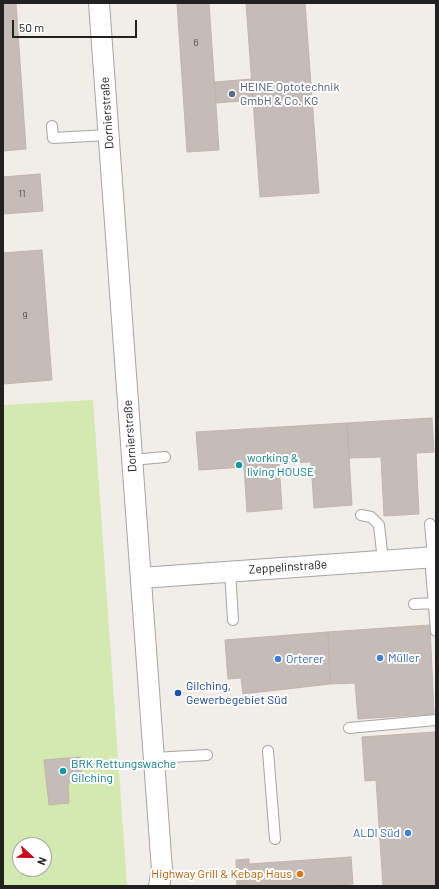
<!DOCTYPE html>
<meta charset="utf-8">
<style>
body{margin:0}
#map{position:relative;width:439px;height:889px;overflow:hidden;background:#f1ede8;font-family:Barlow,sans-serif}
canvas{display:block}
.frame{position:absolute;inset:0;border:4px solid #212121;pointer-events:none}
.north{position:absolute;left:12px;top:837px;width:40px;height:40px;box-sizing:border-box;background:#fff;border:1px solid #a6a6a6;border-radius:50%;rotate:112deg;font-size:11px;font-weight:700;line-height:16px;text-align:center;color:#212121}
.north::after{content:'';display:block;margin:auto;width:14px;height:18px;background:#ce0418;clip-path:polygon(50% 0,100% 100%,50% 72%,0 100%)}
.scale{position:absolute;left:12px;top:20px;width:125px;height:18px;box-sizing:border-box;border:2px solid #212121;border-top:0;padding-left:5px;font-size:12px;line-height:14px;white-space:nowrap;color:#212121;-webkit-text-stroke:3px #fff;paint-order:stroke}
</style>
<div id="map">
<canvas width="439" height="889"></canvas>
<div class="frame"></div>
<div class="north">N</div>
<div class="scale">50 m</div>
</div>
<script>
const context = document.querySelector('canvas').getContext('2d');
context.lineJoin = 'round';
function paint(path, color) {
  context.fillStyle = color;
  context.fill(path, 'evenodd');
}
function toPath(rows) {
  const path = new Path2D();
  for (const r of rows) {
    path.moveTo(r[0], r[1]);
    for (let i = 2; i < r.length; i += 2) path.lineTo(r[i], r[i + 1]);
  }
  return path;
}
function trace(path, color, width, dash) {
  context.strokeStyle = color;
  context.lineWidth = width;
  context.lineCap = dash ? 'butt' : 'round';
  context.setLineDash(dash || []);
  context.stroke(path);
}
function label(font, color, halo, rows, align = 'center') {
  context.font = font + ' Barlow,sans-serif';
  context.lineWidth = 4;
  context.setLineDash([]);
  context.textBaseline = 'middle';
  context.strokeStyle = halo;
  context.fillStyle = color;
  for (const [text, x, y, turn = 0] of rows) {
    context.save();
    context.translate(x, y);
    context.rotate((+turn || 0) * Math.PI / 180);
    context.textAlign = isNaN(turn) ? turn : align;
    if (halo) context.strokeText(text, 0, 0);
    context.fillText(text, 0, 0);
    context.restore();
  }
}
const grass = toPath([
 [93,400,127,886,3,886,3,405],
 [20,845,44,845,44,869,20,869]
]);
const building = toPath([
 [3,3,16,3,26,149,3,151,3,3],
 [177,3,209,3,219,150,187,152,177,3],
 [246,3,305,3,319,193,260,197,246,3],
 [252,79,253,100,216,103,215,82,252,79],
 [40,174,43,211,3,214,3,177,40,174],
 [42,250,52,380,3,384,3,253,42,250],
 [432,418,434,452,416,453,419,514,384,516,381,457,349,458,347,423,432,418],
 [347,423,352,505,314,508,311,462,279,463,282,509,247,512,244,467,199,470,196,432,347,423],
 [430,625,434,714,358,719,355,683,330,684,328,632,430,625],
 [328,632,330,684,243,694,241,678,228,679,225,640,328,632],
 [435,732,436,751,436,886,383,886,376,780,365,781,362,737,435,732],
 [80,757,82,781,68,783,69,803,49,805,44,760,80,757],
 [351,857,353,884,324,886,237,886,236,860,249,859,249,864,351,857]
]);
const lane = toPath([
 [52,126,53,138,108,135],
 [132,460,165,457],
 [361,515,371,517,379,525,383,561],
 [430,524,433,557],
 [430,557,436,631],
 [230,571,233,620],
 [414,604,434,603],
 [349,728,436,720],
 [268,751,275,839],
 [154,758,207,755]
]);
const street = toPath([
 [99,3,162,870,159,886],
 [141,578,436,557]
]);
const markers = [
 [232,94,4,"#5c6f8a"],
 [239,465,4,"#0f9aa8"],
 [380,658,4,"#3f7fe0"],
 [278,659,4,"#3f7fe0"],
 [178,693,4,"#1a4fb4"],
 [63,771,4,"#0f9aa8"],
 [408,833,4,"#3f7fe0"],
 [300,874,4,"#e8710a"]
];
const numberNames = [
 ["6",196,43],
 ["11",22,194],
 ["9",25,316]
];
const serviceNames = [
 ["HEINE Optotechnik",240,87],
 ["GmbH & Co. KG",240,101]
];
const streetNames = [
 ["Dornierstraße",107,113,-94],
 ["Dornierstraße",130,436,-94],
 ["Zeppelinstraße",288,567,-4]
];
const cultureNames = [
 ["working &",247,458],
 ["living HOUSE",247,472],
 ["BRK Rettungswache",71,764],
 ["Gilching",71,778]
];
const shopNames = [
 ["Müller",388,658],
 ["Orterer",286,659],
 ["ALDI Süd",400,833,"right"]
];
const transitNames = [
 ["Gilching,",186,686],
 ["Gewerbegebiet Süd",186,700]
];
const foodNames = [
 ["Highway Grill & Kebap Haus",292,874]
];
paint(grass, '#d2e9af');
paint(building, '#c6bcb7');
trace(building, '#c3b3aa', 1);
trace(lane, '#a5a5a5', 12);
trace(street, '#a5a5a5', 22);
trace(lane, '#fff', 10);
trace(street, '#fff', 20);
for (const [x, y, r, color] of markers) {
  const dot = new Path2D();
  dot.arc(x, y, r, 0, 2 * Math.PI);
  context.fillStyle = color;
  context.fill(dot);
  trace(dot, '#fff', 1.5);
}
label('10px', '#4a4846', null, numberNames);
label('12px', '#4e5e75', '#fff', serviceNames, 'left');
label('12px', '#212121', '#fff', streetNames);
label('12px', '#0d838f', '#fff', cultureNames, 'left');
label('12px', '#366cbe', '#fff', shopNames, 'left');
label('12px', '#164399', '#fff', transitNames, 'left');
label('12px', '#c56008', '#fff', foodNames, 'right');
</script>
